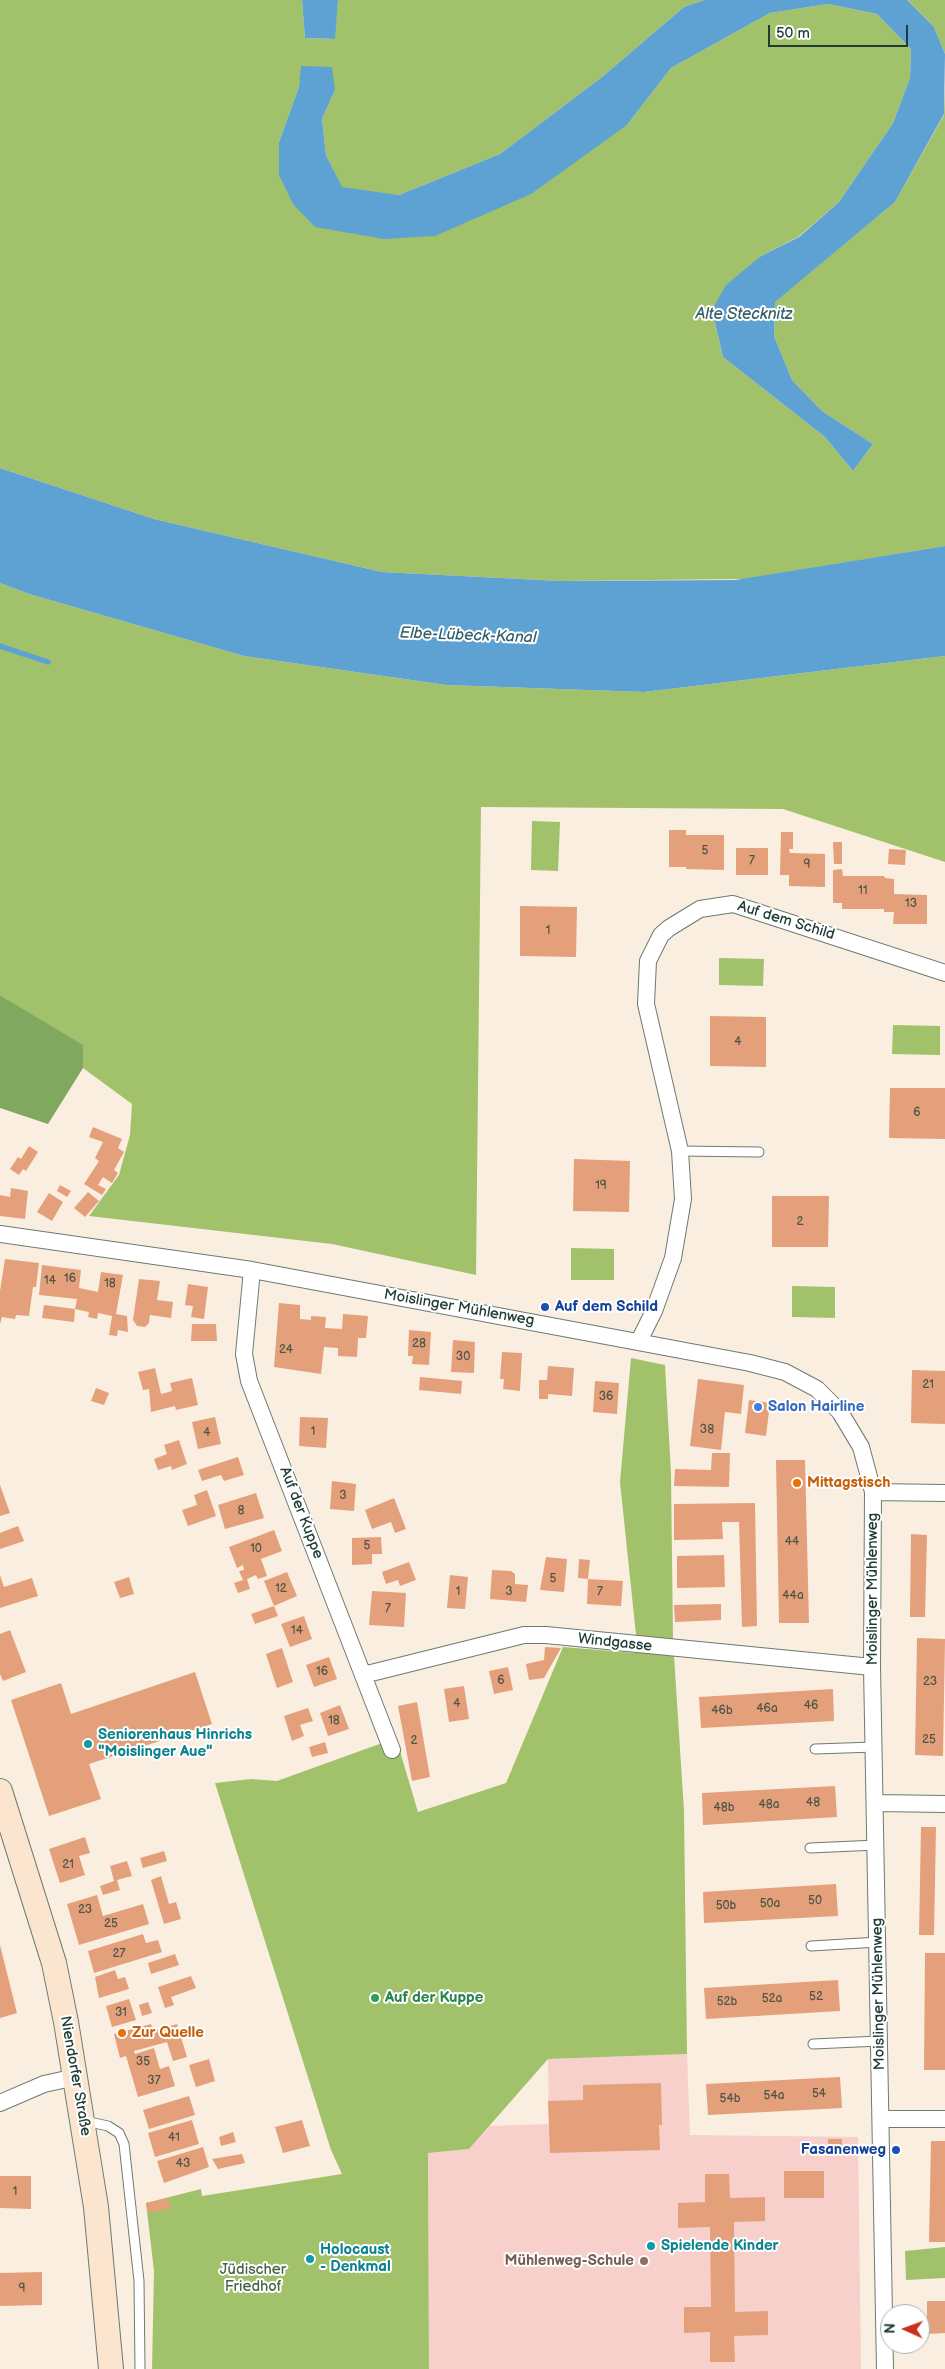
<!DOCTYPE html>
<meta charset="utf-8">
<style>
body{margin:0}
#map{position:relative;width:945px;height:2369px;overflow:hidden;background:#faeee1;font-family:"Balsamiq Sans",sans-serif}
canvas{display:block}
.north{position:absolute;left:880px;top:2304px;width:50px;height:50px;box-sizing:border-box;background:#fff;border:1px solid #a5b1ae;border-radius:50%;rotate:272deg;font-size:14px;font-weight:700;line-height:20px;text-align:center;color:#1f3d34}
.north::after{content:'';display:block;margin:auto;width:18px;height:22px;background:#c8321e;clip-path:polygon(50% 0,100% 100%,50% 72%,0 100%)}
.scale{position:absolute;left:768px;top:25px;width:140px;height:22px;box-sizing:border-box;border:2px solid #1f3d34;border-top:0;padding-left:6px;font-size:15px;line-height:18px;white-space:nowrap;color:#1f3d34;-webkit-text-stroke:4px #fff;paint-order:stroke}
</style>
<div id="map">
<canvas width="945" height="2369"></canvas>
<div class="north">N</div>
<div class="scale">50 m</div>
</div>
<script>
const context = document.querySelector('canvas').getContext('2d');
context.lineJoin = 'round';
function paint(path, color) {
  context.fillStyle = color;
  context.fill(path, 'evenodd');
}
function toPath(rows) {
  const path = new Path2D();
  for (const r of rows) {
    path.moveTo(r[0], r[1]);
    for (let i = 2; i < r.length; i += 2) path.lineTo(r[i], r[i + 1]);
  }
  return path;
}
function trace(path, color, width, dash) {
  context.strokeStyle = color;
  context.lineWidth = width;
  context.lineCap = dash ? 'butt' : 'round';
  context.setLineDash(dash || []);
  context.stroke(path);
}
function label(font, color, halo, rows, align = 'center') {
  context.font = font + ' "Balsamiq Sans",sans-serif';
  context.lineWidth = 4;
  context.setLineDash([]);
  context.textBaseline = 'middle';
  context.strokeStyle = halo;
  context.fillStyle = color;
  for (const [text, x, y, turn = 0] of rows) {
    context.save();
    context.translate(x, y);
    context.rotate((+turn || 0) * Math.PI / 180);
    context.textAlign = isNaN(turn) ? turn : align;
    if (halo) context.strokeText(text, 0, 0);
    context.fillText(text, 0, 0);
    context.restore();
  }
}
const built = toPath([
 [687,2054,690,2135,858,2137,861,2369,429,2369,428,2153,469,2149,490,2126,549,2124,548,2059]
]);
const green = toPath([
 [0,0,302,0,305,38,334,39,338,0,704,0,684,7,602,77,500,154,399,195,342,188,326,155,322,119,335,90,302,66,299,87,279,142,315,227,627,125,671,68,770,13,828,4,877,14,911,49,910,78,893,123,839,202,798,237,761,256,712,310,723,357,825,437,853,471,873,444,822,411,792,380,774,336,775,301,895,202,944,115,945,88,945,546,744,579,560,581,382,572,154,519,0,468],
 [907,0,945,0,945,54,934,27],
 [0,583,29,594,244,656,446,685,644,692,945,656,945,862,783,809,481,807,476,1275,332,1244,89,1216,119,1175,130,1135,132,1104,83,1068,82,1045,0,995],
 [532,821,560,822,558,871,531,870],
 [719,958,764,959,763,986,719,985],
 [893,1025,940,1026,940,1055,892,1054],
 [571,1248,614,1249,614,1280,571,1280],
 [792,1286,835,1287,835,1318,792,1317],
 [631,1358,665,1365,671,1474,673,1640,684,1811,687,2054,548,2059,469,2149,428,2153,429,2369,152,2369,154,2271,146,2203,201,2189,202,2196,342,2174,331,2150,215,1783,251,1779,277,1781,396,1738,418,1812,506,1783,563,1647,635,1653,636,1635,620,1482],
 [945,2247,945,2278,906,2280,905,2251]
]);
const forest = toPath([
 [0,995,83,1045,83,1068,48,1124,0,1108]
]);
const water = toPath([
 [302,0,338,0,335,39,305,38],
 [704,0,907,0,934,27,945,54,944,114,895,202,775,302,774,336,792,380,822,411,873,444,853,471,825,437,723,357,712,310,726,285,761,256,799,237,839,202,893,123,910,78,911,49,877,14,828,4,770,13,671,68,627,125,531,194,435,236,384,239,315,227,293,204,279,175,279,142,299,87,301,66,332,67,335,90,322,119,326,155,342,187,399,195,500,154,602,77,684,7],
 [0,468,154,519,382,572,560,581,735,580,945,546,945,656,644,692,446,685,244,656,29,594,0,583]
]);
const stream = toPath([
 [0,646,48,662]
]);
const building = toPath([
 [669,830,686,830,686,835,724,835,724,870,686,869,686,867,669,867],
 [781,832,793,832,793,849,789,849,790,853,825,854,825,887,789,886,789,875,780,875],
 [833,842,842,842,842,864,834,864],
 [736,848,768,848,768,875,736,875],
 [889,849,906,850,905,865,888,864],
 [842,869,843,876,884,876,885,878,894,879,894,894,927,895,927,924,893,924,894,912,884,912,884,909,842,909,842,903,833,903,833,870],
 [520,906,577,907,576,957,520,956],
 [710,1016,766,1017,766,1067,710,1066],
 [890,1088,945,1088,945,1139,889,1138],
 [93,1127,122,1139,118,1148,124,1152,114,1170,118,1173,112,1183,103,1177,98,1185,106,1189,102,1195,84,1184,99,1161,95,1158,103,1142,89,1137],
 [29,1146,38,1152,26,1171,23,1169,19,1175,10,1169,18,1157,21,1159],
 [574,1159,630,1161,629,1212,573,1211],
 [60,1185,71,1191,67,1197,57,1191],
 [11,1188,28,1191,25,1219,0,1216,0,1195,10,1197],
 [88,1192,99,1201,85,1217,74,1208],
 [49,1193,63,1202,52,1221,37,1212],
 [772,1196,829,1196,828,1247,772,1247],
 [5,1259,39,1263,36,1287,33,1287,29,1316,16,1315,15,1319,2,1317,0,1324,0,1291],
 [42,1265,81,1270,79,1288,98,1292,101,1272,123,1275,116,1314,127,1316,128,1332,118,1330,117,1336,109,1335,112,1316,98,1313,97,1319,88,1317,89,1312,75,1309,74,1322,42,1318,44,1305,75,1309,77,1299,39,1295],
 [139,1279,160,1281,157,1300,173,1302,171,1318,150,1315,149,1323,145,1327,137,1326,133,1320],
 [188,1284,208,1287,204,1319,191,1317,193,1306,185,1305],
 [279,1303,300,1305,300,1319,311,1320,311,1316,326,1317,325,1328,342,1329,343,1314,368,1316,366,1338,358,1338,357,1357,338,1356,338,1348,324,1347,321,1374,274,1367],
 [192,1324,216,1324,217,1341,191,1341],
 [409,1330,431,1332,429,1365,412,1364,413,1356,408,1356],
 [453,1340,475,1342,474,1373,451,1372],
 [502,1352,522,1353,520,1391,503,1389,504,1379,500,1379],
 [548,1366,574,1368,572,1396,548,1394,548,1399,539,1399,539,1380,547,1380],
 [155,1368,161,1394,172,1391,170,1383,192,1378,198,1405,176,1410,175,1406,151,1412,149,1389,143,1390,138,1372],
 [912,1370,945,1371,945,1424,911,1423],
 [420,1377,462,1381,461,1394,419,1390],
 [698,1379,744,1385,741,1414,725,1412,721,1450,690,1446],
 [595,1381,619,1383,617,1414,593,1412],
 [96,1388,109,1393,104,1405,91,1401],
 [749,1400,770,1403,766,1436,745,1433],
 [215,1417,221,1444,198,1449,192,1422],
 [300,1417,328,1418,326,1448,299,1446],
 [179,1440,187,1464,172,1470,171,1466,158,1470,154,1459,167,1454,164,1445],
 [712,1453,730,1453,729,1487,674,1486,675,1469,711,1470],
 [238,1457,244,1475,224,1481,221,1475,202,1481,198,1470],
 [776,1460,805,1460,809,1623,779,1623],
 [332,1481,356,1484,354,1511,330,1509],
 [0,1485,10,1513,0,1516],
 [207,1490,216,1516,188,1526,182,1510,197,1505,194,1495],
 [256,1493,264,1518,225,1529,218,1505],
 [394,1498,406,1529,395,1533,391,1522,372,1529,365,1510],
 [755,1503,757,1626,742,1627,739,1522,722,1522,723,1539,674,1540,674,1504],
 [18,1526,24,1541,0,1549,0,1533],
 [274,1530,282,1551,261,1559,267,1576,258,1579,256,1575,247,1579,250,1589,238,1593,234,1583,243,1580,239,1571,244,1570,243,1565,237,1568,229,1547],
 [911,1534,927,1535,925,1617,910,1617],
 [381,1537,382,1554,372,1554,372,1564,352,1565,352,1538],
 [724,1555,725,1587,677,1588,677,1556],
 [546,1557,567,1559,564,1592,540,1590],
 [579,1559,590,1560,588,1579,578,1578],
 [409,1562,416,1580,400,1586,398,1580,386,1584,382,1572],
 [492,1570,511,1571,515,1574,515,1584,528,1585,526,1602,490,1599],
 [287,1572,297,1596,274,1606,264,1581],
 [0,1575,4,1587,32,1578,38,1596,0,1608],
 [450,1575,468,1577,465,1609,447,1608],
 [129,1577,134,1594,120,1598,114,1582],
 [588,1579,623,1581,621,1606,587,1604],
 [372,1591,406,1593,404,1627,369,1625],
 [721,1604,721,1620,675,1622,674,1605],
 [274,1606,278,1616,255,1624,251,1614],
 [304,1616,312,1639,290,1647,281,1624],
 [10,1630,26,1672,3,1681,0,1674,0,1634],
 [917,1638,945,1639,943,1756,915,1755],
 [545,1647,561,1648,544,1678,529,1680,526,1664,544,1660],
 [282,1648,293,1682,277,1688,266,1654],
 [329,1657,337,1679,314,1687,306,1665],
 [508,1667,513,1690,494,1694,489,1671],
 [195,1672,212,1724,89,1764,101,1799,49,1816,11,1700,61,1683,71,1714],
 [464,1686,469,1719,449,1722,444,1689],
 [833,1689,834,1721,701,1728,699,1697],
 [417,1702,430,1777,412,1781,398,1706],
 [340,1705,349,1729,328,1736,320,1713],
 [308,1708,313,1721,300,1725,304,1736,292,1741,284,1716],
 [325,1742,328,1753,312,1757,309,1747],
 [835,1786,837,1817,703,1825,702,1793],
 [921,1827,936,1827,934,1935,919,1935],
 [85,1837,90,1853,79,1856,85,1875,60,1883,49,1849],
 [164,1851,167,1861,143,1868,140,1858],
 [127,1861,132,1876,117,1880,120,1890,103,1895,100,1886,114,1881,110,1866],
 [161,1876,169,1904,176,1902,181,1919,164,1924,151,1880],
 [836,1884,838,1916,704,1923,703,1892],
 [97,1895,103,1916,143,1904,149,1924,79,1945,67,1904],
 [143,1934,146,1943,158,1940,162,1952,94,1973,88,1951],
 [0,1945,17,2013,0,2018],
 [925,1953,945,1953,945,2070,924,2070],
 [175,1954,179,1965,151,1974,148,1963],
 [115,1970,118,1979,125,1977,129,1989,99,1998,95,1977],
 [191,1976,196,1988,171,1997,174,2005,165,2008,158,1987],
 [838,1980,840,2011,706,2019,704,1988],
 [129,1999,136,2020,112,2027,106,2006],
 [148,2002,152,2013,142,2016,139,2005],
 [151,2024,153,2031,177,2024,187,2057,173,2061,167,2042,134,2051,135,2054,154,2048,160,2069,169,2066,175,2086,138,2097,126,2056,120,2058,114,2034],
 [209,2059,215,2081,196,2087,189,2065],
 [840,2077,842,2108,708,2115,706,2084],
 [661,2083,662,2125,659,2125,660,2150,550,2153,548,2101,583,2100,583,2085],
 [189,2096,195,2115,149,2129,143,2110],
 [192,2120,199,2144,155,2157,148,2133],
 [302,2120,310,2146,283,2153,275,2127],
 [233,2132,236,2142,221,2146,219,2137],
 [828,2139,842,2139,842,2150,828,2151],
 [931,2141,945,2141,945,2242,929,2242],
 [203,2147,209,2167,164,2183,157,2161],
 [242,2154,245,2163,218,2169,212,2159],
 [784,2171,824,2171,824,2198,784,2198],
 [705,2174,729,2174,730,2198,765,2197,765,2221,734,2222,735,2312,768,2311,768,2335,734,2336,735,2362,710,2362,710,2332,684,2333,684,2307,711,2307,710,2227,678,2228,678,2203,705,2202],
 [0,2176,31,2176,31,2209,0,2208],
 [168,2198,171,2208,148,2213,146,2203],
 [42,2272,42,2305,0,2306,0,2273],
 [927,2301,945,2301,945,2333,927,2334]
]);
const service = toPath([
 [680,1151,759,1152],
 [815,1749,875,1747],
 [810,1848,877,1845],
 [811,1946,879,1942],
 [813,2044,880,2041],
 [85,2121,108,2126,119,2133,124,2144,139,2281,140,2369]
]);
const minor = toPath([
 [0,1234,252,1270,750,1363,785,1372,817,1389,840,1412,861,1447,873,1492,872,1667,885,2369],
 [252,1270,244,1354,249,1381,392,1750],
 [639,1341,654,1311,673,1258,683,1199,680,1151,646,1004,648,961,661,935,669,928,700,909,733,904,945,973],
 [873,1492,945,1493],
 [363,1675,524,1635,546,1635,872,1667],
 [876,1803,945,1804],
 [0,2103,44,2084,76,2077],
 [881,2119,945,2119]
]);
const secondary = toPath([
 [0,1791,54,1963,66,2022,96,2207,111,2369]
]);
const markers = [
 [545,1307,5,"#1a4fb4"],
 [758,1407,5,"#3f7fe0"],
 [797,1483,5,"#e8710a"],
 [88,1744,5,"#0f9aa8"],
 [375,1998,5,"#2e9e5b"],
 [122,2033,5,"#e8710a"],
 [896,2150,5,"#1a4fb4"],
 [651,2246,5,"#0f9aa8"],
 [310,2259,5,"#0f9aa8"],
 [644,2261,5,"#8d6e63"]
];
const numberNames = [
 ["5",705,851],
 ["7",752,861],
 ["9",807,865],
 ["11",863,891],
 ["13",911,904],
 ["1",548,931],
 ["4",738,1042],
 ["6",917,1113],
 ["19",601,1186],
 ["2",800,1222],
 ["16",70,1279],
 ["14",50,1281],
 ["18",110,1284],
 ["28",419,1344],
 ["24",286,1350],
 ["30",463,1357],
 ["21",928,1385],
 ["36",606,1397],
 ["38",707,1430],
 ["1",313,1432],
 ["4",207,1433],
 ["3",343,1496],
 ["8",241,1511],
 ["44",792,1542],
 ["5",367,1546],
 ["10",256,1549],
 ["5",553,1579],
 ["12",281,1589],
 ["1",458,1592],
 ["3",509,1592],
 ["7",600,1592],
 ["44a",793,1596],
 ["7",388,1609],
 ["14",297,1631],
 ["16",322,1672],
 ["6",501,1681],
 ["23",930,1682],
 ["4",457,1704],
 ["46",811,1706],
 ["46a",767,1709],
 ["46b",722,1711],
 ["18",334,1721],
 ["25",929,1740],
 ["2",414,1741],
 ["48",813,1803],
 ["48a",769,1805],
 ["48b",724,1808],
 ["21",68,1865],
 ["50",815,1901],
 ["50a",770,1904],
 ["50b",726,1906],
 ["23",85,1910],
 ["25",111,1924],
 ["27",119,1954],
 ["52",816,1997],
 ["52a",772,1999],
 ["52b",727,2002],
 ["31",121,2013],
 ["35",143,2062],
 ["37",154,2081],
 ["54",819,2094],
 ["54a",774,2096],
 ["54b",730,2099],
 ["41",174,2138],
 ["43",183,2164],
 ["1",15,2192],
 ["9",22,2289]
];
const streetNames = [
 ["Auf dem Schild",786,921,17],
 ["Moislinger Mühlenweg",459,1308,10],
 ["Auf der Kuppe",301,1513,69],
 ["Moislinger Mühlenweg",873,1589,-90],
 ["Windgasse",615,1643,6],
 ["Moislinger Mühlenweg",879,1994,-91],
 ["Niendorfer Straße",75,2076,80]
];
const transitNames = [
 ["Auf dem Schild",555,1307],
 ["Fasanenweg",886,2150,"right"]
];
const shopNames = [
 ["Salon Hairline",768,1407]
];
const foodNames = [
 ["Mittagstisch",807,1483],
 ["Zur Quelle",132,2033]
];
const cultureNames = [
 ["Seniorenhaus Hinrichs",98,1735],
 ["\"Moislinger Aue\"",98,1752],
 ["Spielende Kinder",661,2246],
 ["Holocaust",320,2250],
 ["- Denkmal",320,2267]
];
const leisureNames = [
 ["Auf der Kuppe",385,1998]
];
const educationNames = [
 ["Mühlenweg-Schule",634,2261]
];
const parkNames = [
 ["Jüdischer",253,2270],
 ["Friedhof",253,2287]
];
const waterNames = [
 ["Alte Stecknitz",744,315],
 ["Elbe-Lübeck-Kanal",468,636,2]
];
paint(built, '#f7d0cc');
paint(green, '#a1c26a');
paint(forest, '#80a85e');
paint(water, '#5ea2d3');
trace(stream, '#5ea2d3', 5.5);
paint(building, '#e4a07b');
trace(service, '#6c7b71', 11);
trace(minor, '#6c7b71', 18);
trace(secondary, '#6c7b71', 26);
trace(service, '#fff', 9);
trace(minor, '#fff', 16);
trace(secondary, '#fce5cf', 24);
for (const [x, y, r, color] of markers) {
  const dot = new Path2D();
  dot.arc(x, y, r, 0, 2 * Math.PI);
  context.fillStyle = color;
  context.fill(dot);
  trace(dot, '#fff', 2);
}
label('12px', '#505646', null, numberNames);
label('15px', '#1f3d34', '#fff', streetNames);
label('bold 15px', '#164399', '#fff', transitNames, 'left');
label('bold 15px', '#366cbe', '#fff', shopNames, 'left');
label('bold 15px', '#c56008', '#fff', foodNames, 'left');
label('bold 15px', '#0d838f', '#fff', cultureNames, 'left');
label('bold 15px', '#27864d', '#fff', leisureNames, 'left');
label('bold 15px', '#785e54', '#fff', educationNames, 'right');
label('15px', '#466544', '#fff', parkNames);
label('italic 16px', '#35606c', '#fff', waterNames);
</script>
